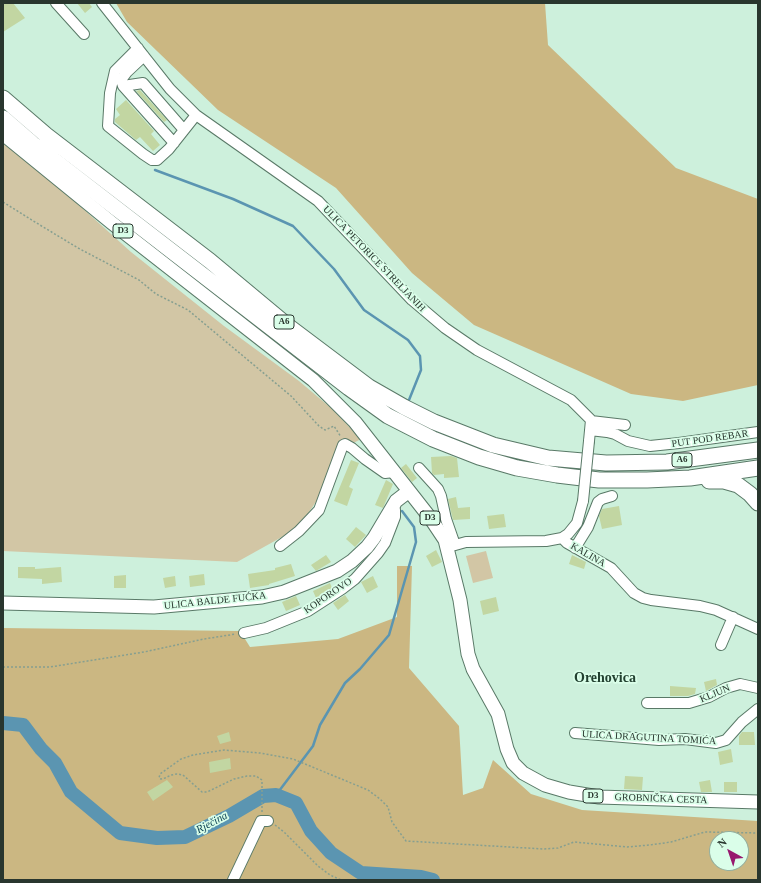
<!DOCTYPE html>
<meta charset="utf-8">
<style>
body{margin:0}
#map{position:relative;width:761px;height:883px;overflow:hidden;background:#cdf0dc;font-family:"Times New Roman",serif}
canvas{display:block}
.frame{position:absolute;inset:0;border:4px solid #29362e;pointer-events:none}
.north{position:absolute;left:709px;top:831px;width:40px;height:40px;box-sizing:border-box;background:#dafee9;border:1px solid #93ae9e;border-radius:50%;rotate:320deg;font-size:11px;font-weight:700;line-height:16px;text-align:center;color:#29362e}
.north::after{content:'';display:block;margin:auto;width:14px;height:18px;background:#97176e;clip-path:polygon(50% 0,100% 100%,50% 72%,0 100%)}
</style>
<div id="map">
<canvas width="761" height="883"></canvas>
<div class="frame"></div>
<div class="north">N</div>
</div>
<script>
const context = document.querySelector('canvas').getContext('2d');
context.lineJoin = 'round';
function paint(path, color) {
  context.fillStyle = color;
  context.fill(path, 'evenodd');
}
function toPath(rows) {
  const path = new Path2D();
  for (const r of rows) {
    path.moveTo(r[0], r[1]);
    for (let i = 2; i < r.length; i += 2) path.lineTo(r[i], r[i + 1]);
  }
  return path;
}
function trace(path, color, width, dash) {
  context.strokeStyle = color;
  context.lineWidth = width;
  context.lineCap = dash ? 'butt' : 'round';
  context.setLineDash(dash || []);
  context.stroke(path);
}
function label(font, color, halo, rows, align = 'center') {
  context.font = font + ' "Times New Roman",serif';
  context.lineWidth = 3.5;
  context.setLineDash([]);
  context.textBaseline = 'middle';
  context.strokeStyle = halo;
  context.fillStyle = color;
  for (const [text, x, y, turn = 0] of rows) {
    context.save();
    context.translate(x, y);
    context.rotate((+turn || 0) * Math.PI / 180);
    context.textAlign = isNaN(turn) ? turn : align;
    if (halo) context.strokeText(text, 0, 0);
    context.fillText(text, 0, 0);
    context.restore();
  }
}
const green = toPath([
 [3,143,70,197,131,252,224,326,299,381,331,408,361,439,346,447,331,480,298,528,237,562,3,551],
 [486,551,493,578,473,583,466,556]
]);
const forest = toPath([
 [116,3,545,3,548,45,676,168,758,199,758,385,683,401,631,394,474,325,412,273,336,188,218,110,127,22],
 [397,566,412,566,409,668,459,726,463,795,483,788,493,760,531,794,582,810,758,821,758,880,3,880,3,628,240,631,250,647,338,639,397,617],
 [717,839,741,839,741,863,717,863]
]);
const stream = toPath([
 [155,170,233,199,293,226,334,269,364,310,408,340,420,356,421,370,409,400],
 [276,795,313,746,320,725,345,683,360,669,389,635,416,542,414,527,402,511]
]);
const river = toPath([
 [3,723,23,725,41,749,55,763,71,792,120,833,157,838,185,837,229,816,263,796,276,795,296,803,311,831,331,853,361,873,421,877,433,880]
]);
const building = toPath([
 [3,3,13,3,25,18,3,32],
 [77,3,89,3,92,7,85,13],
 [140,90,167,120,164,122,136,91],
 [126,100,154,131,151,134,160,145,153,151,140,137,136,140,115,122,115,119,120,115,116,109],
 [451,456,457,458,459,477,444,478,444,474,434,475,432,473,431,457],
 [351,460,359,463,349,487,353,489,347,506,334,501],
 [406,464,417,478,412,482,401,468],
 [386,480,393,484,383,508,375,505],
 [456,497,458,508,470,507,470,519,453,520,448,499],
 [619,506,622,525,602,529,599,516,602,509],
 [504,514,506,527,489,529,487,516],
 [356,527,366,535,355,547,346,539],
 [436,550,442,562,432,567,426,556],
 [326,555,331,562,316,571,311,565],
 [572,555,586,562,584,569,569,564],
 [291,564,295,576,269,584,269,585,250,588,248,574,275,570,275,568],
 [18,567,35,567,35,569,61,567,62,582,42,584,42,579,18,578],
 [204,574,205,585,190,587,189,576],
 [126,575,126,588,114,588,114,576],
 [175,576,176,586,165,588,163,578],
 [373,576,378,587,367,593,361,582],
 [330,583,332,588,316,598,313,591],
 [345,595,349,601,338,610,333,603],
 [296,596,300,605,286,611,282,602],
 [496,597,499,611,483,615,480,601],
 [716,679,717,685,706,691,704,682],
 [670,686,696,688,695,694,688,696,670,696],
 [229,732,231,741,220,744,217,736],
 [742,732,754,732,755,745,739,745,739,736],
 [731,749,733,762,720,765,718,752],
 [230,758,231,769,210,773,209,762],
 [625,776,643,777,642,790,624,789],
 [167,780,173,787,153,801,147,792],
 [710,780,712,792,701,792,699,782],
 [724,782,737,782,737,792,724,792]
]);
const path = toPath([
 [3,202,35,222,78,248,139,280,156,294,188,310,291,396,319,426,325,430,334,426,341,437],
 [3,667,50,667,144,652,204,639,236,634],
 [262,812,262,780,256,776,247,776,234,779,207,792,202,792,183,775,177,774,171,775,165,778,161,779,159,778,160,774,181,759,193,755,224,750,260,753,293,759,368,790,380,799,388,807,392,822,406,841,544,849,558,848,574,842,627,847,650,845,671,842,705,832,758,833],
 [275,825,284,832,318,866,330,875,341,880]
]);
const minor = toPath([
 [56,3,84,34],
 [102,3,170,89,196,115,318,201,412,300,445,328,477,350,571,400,591,420,589,441],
 [138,48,115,71,110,93,108,126,143,154,152,160,157,160,169,149,196,115],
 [123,86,121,80,127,72,144,56],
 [174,143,123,86,143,83,184,130],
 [591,421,625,425],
 [590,430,607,432,615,434,628,441,650,446,679,443,758,432],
 [419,468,438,489,441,496,446,519,455,545],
 [562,538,568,534,577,523,583,501],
 [280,546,299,531,319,510,343,445,345,444,352,448,365,459,385,473,394,472],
 [448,547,466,542,546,541,562,538,567,543,611,568,634,593,643,598,651,600,700,606,716,610,758,629],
 [575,548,588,527,598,502,602,499,612,496],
 [244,633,266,628,308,611,342,589,355,579,378,553,385,543,395,517,395,510,393,506],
 [721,645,733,617],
 [647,703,689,703,709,697,726,688,740,684,758,688],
 [575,733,659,740,685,739,716,743,726,740,742,722,758,709],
 [233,880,261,821,268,821]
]);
const major = toPath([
 [3,134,112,223,313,380,355,422,431,519,445,540,460,600,468,654,473,669,498,714,507,749,513,763,523,773,545,785,569,792,599,797,758,802],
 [3,603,154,607,262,597,284,592,337,571,352,561,367,547,374,538,396,501,409,491]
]);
const highway = toPath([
 [3,98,46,135,210,261,288,326,369,387,404,407,434,422,493,445,548,458,606,463,667,462,758,450],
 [3,118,33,144,349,388,388,416,433,439,479,457,517,468,557,475,599,480,647,480,690,478,758,468],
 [709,481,724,481,738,485,750,494,758,503]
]);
const minorBridge = toPath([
 [583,501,589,441]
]);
const shields = [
 [123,231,20],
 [284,322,20],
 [682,460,20],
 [430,518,20],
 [593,796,20]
];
const shieldNames = [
 ["D3",123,231],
 ["A6",284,322],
 ["A6",682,460],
 ["D3",430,518],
 ["D3",593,796]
];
const streetNames = [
 ["ULICA PETORICE STRELJANIH",374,259,46],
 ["PUT POD REBAR",710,439,-8],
 ["KALINA",588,555,30],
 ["KOPOROVO",328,596,-34],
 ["ULICA BALDE FUĆKA",215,601,-6],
 ["KLJUN",715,694,-23],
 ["ULICA DRAGUTINA TOMIĆA",649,738,3],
 ["GROBNIČKA CESTA",661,799,2]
];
const waterNames = [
 ["Rječina",212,823,-28]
];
const districtNames = [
 ["Orehovica",605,678]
];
paint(green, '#d2c6a5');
paint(forest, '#cbb782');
trace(stream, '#5b95b1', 2.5);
trace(river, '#5b95b1', 14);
paint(building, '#c2d6a2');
trace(minor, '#597967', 12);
trace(major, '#597967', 15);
trace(highway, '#597967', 17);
trace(path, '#869f90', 1.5, [2, 2]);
trace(minor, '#fff', 10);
trace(major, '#fff', 13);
trace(highway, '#fff', 15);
trace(minorBridge, '#597967', 12, []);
trace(minorBridge, '#fff', 10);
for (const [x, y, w] of shields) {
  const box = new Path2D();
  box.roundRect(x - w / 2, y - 7, w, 14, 3);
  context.fillStyle = '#dafee9';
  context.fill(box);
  trace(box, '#29362e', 1);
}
label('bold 9px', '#29362e', null, shieldNames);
label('10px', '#29362e', '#dafee9', streetNames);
label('italic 11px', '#043a4e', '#dafee9', waterNames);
label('bold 14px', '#224030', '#dafee9', districtNames);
</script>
